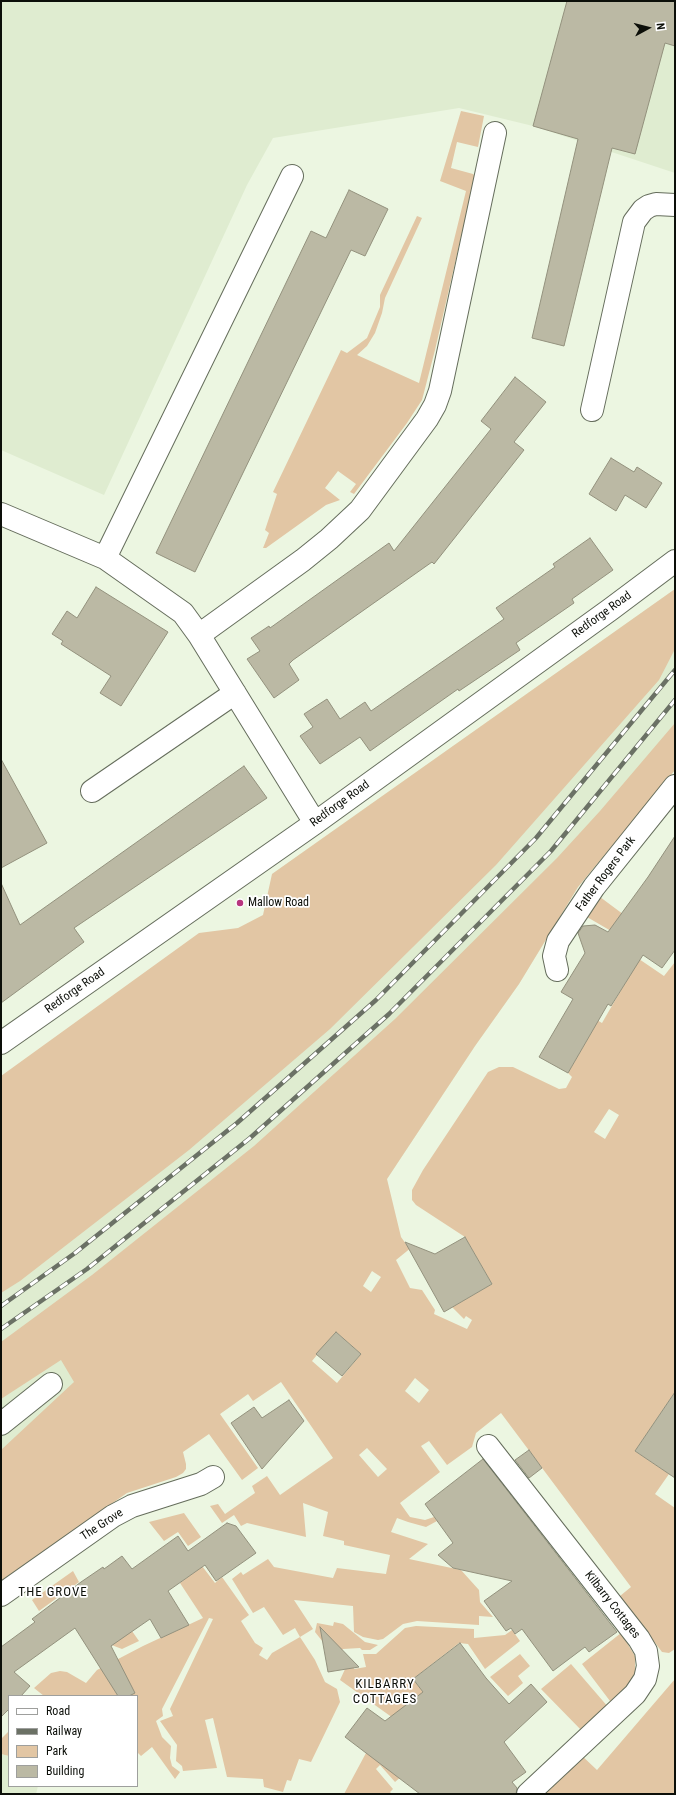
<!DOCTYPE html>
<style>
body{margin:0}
#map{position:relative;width:676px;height:1795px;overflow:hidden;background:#ecf6e1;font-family:"Roboto Condensed",sans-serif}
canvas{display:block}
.frame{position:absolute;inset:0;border:2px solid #0c0f09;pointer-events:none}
.legend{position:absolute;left:8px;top:1695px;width:130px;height:92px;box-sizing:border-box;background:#fff;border:1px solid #9e9f9d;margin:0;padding:5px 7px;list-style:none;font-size:12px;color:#0c0f09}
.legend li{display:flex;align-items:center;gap:8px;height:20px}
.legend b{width:20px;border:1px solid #9e9f9d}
.north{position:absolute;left:628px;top:8px;width:40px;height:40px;-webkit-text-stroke:3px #fff;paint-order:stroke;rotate:83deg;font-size:11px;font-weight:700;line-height:16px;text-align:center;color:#0c0f09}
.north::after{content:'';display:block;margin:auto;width:14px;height:18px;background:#0c0f09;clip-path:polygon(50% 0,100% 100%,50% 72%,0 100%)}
</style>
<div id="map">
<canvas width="676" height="1795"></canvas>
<div class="frame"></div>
<ul class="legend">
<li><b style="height:5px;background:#fff"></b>Road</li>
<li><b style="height:5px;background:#6b7165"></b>Railway</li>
<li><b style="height:11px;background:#e2c6a4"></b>Park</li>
<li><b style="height:11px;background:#bbb9a4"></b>Building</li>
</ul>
<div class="north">N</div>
</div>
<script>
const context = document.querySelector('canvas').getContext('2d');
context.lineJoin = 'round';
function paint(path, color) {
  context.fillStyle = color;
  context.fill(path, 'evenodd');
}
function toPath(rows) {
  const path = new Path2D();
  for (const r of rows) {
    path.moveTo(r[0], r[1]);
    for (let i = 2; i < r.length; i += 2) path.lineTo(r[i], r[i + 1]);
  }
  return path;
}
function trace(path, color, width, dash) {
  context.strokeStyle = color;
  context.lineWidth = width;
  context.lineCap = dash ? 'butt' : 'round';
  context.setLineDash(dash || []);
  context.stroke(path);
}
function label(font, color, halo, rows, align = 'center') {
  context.font = font + ' "Roboto Condensed",sans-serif';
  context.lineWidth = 3.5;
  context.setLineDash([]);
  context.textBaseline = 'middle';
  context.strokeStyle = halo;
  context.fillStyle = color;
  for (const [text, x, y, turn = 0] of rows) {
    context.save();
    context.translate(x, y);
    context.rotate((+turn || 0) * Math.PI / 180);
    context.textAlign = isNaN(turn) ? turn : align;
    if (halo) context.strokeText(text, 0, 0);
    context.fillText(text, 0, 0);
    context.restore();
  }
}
const built = toPath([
 [1,1,675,1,675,173,533,126,459,108,273,138,247,185,104,495,1,450],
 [675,589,675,770,578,887,519,984,475,1046,387,1179,264,1383,1,1568,1,1225,297,998,272,874],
 [1,1754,9,1756,9,1786,38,1786,36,1794,1,1794]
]);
const green = toPath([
 [461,111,484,116,478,147,457,142,451,168,473,174,475,176,435,350,422,400,407,423,354,494,350,492,356,484,338,471,325,488,340,500,326,505,266,548,263,548,269,533,265,530,277,494,273,492,341,350,347,353,367,338,380,307,380,295,417,216,422,218,385,298,382,313,375,333,367,346,357,355,419,383,466,191,440,181],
 [675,589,675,649,659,680,496,865,330,1029,189,1150,20,1281,1,1293,1,1076,199,933,238,928,263,915,272,874],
 [675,723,675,770,578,887,519,984,475,1046,387,1179,401,1237,406,1244,412,1247,396,1260,410,1288,422,1290,435,1310,434,1314,467,1329,472,1320,466,1316,464,1319,452,1307,492,1284,465,1237,416,1205,412,1200,412,1190,423,1170,488,1072,499,1067,513,1067,559,1089,566,1088,572,1077,568,1073,592,1031,590,1016,602,1023,639,959,664,976,675,962,675,1392,635,1451,669,1474,655,1494,675,1508,675,1649,669,1653,662,1652,620,1596,631,1587,501,1413,476,1433,472,1447,447,1465,429,1441,421,1446,440,1472,400,1503,410,1517,425,1520,434,1517,437,1521,426,1527,408,1522,397,1518,391,1532,428,1544,409,1559,461,1570,479,1590,480,1602,493,1617,479,1616,479,1625,417,1621,403,1624,383,1639,378,1640,363,1637,354,1632,353,1606,294,1600,313,1629,300,1637,315,1660,325,1682,337,1689,340,1702,311,1762,299,1759,291,1781,287,1780,283,1792,264,1787,263,1779,227,1777,213,1718,205,1720,217,1768,183,1771,182,1766,176,1761,177,1745,160,1721,173,1716,170,1709,213,1619,209,1618,162,1709,163,1716,156,1721,162,1737,171,1746,170,1758,172,1766,180,1772,175,1779,152,1747,141,1756,137,1752,137,1696,44,1696,34,1688,51,1673,60,1671,67,1672,86,1683,97,1670,143,1646,203,1618,180,1583,202,1566,215,1583,222,1577,249,1615,241,1621,255,1643,263,1648,259,1655,267,1660,272,1653,300,1637,295,1628,283,1635,264,1607,253,1613,232,1579,241,1572,243,1575,268,1559,274,1567,333,1578,337,1568,386,1574,390,1555,344,1545,344,1541,323,1536,328,1512,303,1503,306,1537,247,1523,241,1526,234,1515,222,1523,210,1506,218,1504,225,1514,255,1493,252,1486,267,1476,280,1495,333,1458,281,1382,253,1401,248,1394,220,1414,258,1468,242,1480,209,1434,183,1452,186,1464,186,1469,183,1473,176,1477,127,1493,1,1581,1,1450,74,1382,61,1360,1,1399,1,1342,92,1275,254,1146,395,1019,557,858,600,811],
 [609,1109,619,1115,605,1139,594,1132],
 [372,1271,381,1277,371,1292,363,1286],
 [336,1332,361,1354,337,1383,312,1361],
 [415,1378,429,1390,419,1403,405,1391],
 [367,1448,387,1469,378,1477,359,1455],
 [600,897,639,926,630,942,587,917],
 [184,1513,201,1537,188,1546,178,1532,164,1541,149,1522],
 [73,1571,79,1582,39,1611,32,1600],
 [120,1614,139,1641,122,1649,101,1641],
 [334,1622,343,1624,365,1642,378,1645,370,1650,362,1650,360,1648,343,1649,335,1657,315,1632,317,1623,333,1626],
 [416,1626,474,1629,474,1638,505,1635,512,1630,520,1641,485,1669,468,1644,459,1643,413,1679,423,1692,402,1776,395,1782,380,1765,376,1769,393,1789,390,1792,392,1794,344,1794,366,1753,393,1718,340,1680,346,1667,353,1661,354,1669,366,1667,363,1654,376,1654,405,1628],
 [621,1633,635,1656,635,1675,613,1705,582,1664],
 [520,1654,530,1666,518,1676,523,1683,508,1696,490,1677],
 [571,1664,609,1708,583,1732,541,1689],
 [675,1679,675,1794,538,1794,579,1753,597,1770],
 [9,1731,9,1756,1,1754,1,1739]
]);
const building = toPath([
 [567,1,675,1,675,46,665,43,635,154,612,148,564,346,532,338,578,139,533,126,567,1],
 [349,190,388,209,365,256,351,250,195,572,156,553,311,231,326,238,349,190],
 [515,377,546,402,514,442,524,450,434,564,432,562,293,660,289,664,299,680,274,698,247,659,260,651,251,638,269,626,270,628,389,543,394,551,491,429,481,421,515,377],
 [611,458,634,472,637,467,662,483,646,508,625,495,616,511,589,494,611,458],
 [590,538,613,570,572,599,574,603,516,643,520,650,459,691,458,689,370,751,360,737,320,764,300,736,313,727,304,714,327,699,340,719,365,702,371,711,504,619,496,608,555,567,553,564,590,538],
 [96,587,168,632,121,706,100,693,111,676,61,644,63,641,52,634,67,611,77,618,96,587],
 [1,759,47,843,1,868,1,759],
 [244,766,267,798,74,928,84,942,1,1003,1,883,20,925,244,766],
 [675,836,675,950,662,968,643,955,611,1006,608,1004,568,1073,539,1057,573,999,561,992,585,953,578,933,583,926,595,925,608,932,648,877,675,836],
 [465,1237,492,1284,444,1312,405,1242,435,1254,465,1237],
 [336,1332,361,1354,342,1376,316,1354,336,1332],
 [675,1392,675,1478,635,1451,675,1392],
 [289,1400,304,1421,262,1469,231,1423,254,1407,262,1418,289,1400],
 [529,1450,542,1468,529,1478,515,1460,529,1450],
 [483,1459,617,1632,589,1652,585,1647,553,1671,522,1629,515,1634,511,1628,506,1631,484,1601,512,1581,453,1568,438,1555,453,1543,425,1504,483,1459],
 [227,1523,236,1526,256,1553,216,1581,205,1565,168,1591,189,1625,161,1638,150,1619,111,1646,135,1693,129,1696,118,1696,75,1628,14,1672,30,1686,21,1696,9,1696,9,1709,1,1717,1,1647,35,1622,32,1619,81,1582,103,1567,104,1569,122,1556,132,1569,178,1536,188,1551,227,1523],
 [320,1627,359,1667,328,1672,320,1627],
 [460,1643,486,1678,509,1704,531,1684,547,1702,504,1742,526,1772,512,1782,517,1788,516,1794,420,1794,345,1737,367,1708,385,1721,423,1692,413,1679,460,1643]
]);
const minor = toPath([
 [592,410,634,222,643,210,649,206,656,204,675,205],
 [1,514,105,558,183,613,199,635,315,823],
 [105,558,292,176],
 [199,635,303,560,329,539,360,510,427,419,435,405,440,391,495,133],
 [92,791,235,693],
 [557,970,554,956,558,941,594,887,675,786],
 [1,1043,315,823,611,609,675,561],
 [1,1424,51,1384],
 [488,1446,639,1639,646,1651,648,1666,645,1679,635,1694,528,1794],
 [1,1595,113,1516,132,1506,201,1484,213,1477]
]);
const rail = toPath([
 [1,1306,75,1253,237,1123,376,1000,536,838,675,670],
 [1,1329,87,1269,250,1138,389,1014,551,851,675,700]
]);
const markers = [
 [240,903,4,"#b7357e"]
];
const streetNames = [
 ["Redforge Road",602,615,-36],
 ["Redforge Road",340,804,-36],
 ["Father Rogers Park",606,874,-53],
 ["Redforge Road",75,991,-35],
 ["The Grove",102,1525,-33],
 ["Kilbarry Cottages",612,1605,52]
];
const poiNames = [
 ["Mallow Road",248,903]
];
const neighbourhoodNames = [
 ["THE GROVE",53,1593],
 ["KILBARRY",385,1685],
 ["COTTAGES",385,1700]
];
paint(built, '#dfecd0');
paint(green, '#e2c6a4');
paint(building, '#bbb9a4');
trace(building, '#93917d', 1);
trace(minor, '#656d5c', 24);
trace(minor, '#fff', 22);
trace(rail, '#6b7165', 4.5);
trace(rail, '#fff', 3, [9]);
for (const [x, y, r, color] of markers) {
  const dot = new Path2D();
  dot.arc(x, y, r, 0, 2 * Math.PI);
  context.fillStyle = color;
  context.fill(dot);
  trace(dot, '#fff', 1.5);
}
label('12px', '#0c0f09', '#fff', streetNames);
label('12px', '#0c0f09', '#fff', poiNames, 'left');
context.letterSpacing = '1px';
label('13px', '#0c0f09', '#fff', neighbourhoodNames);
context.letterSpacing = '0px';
</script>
